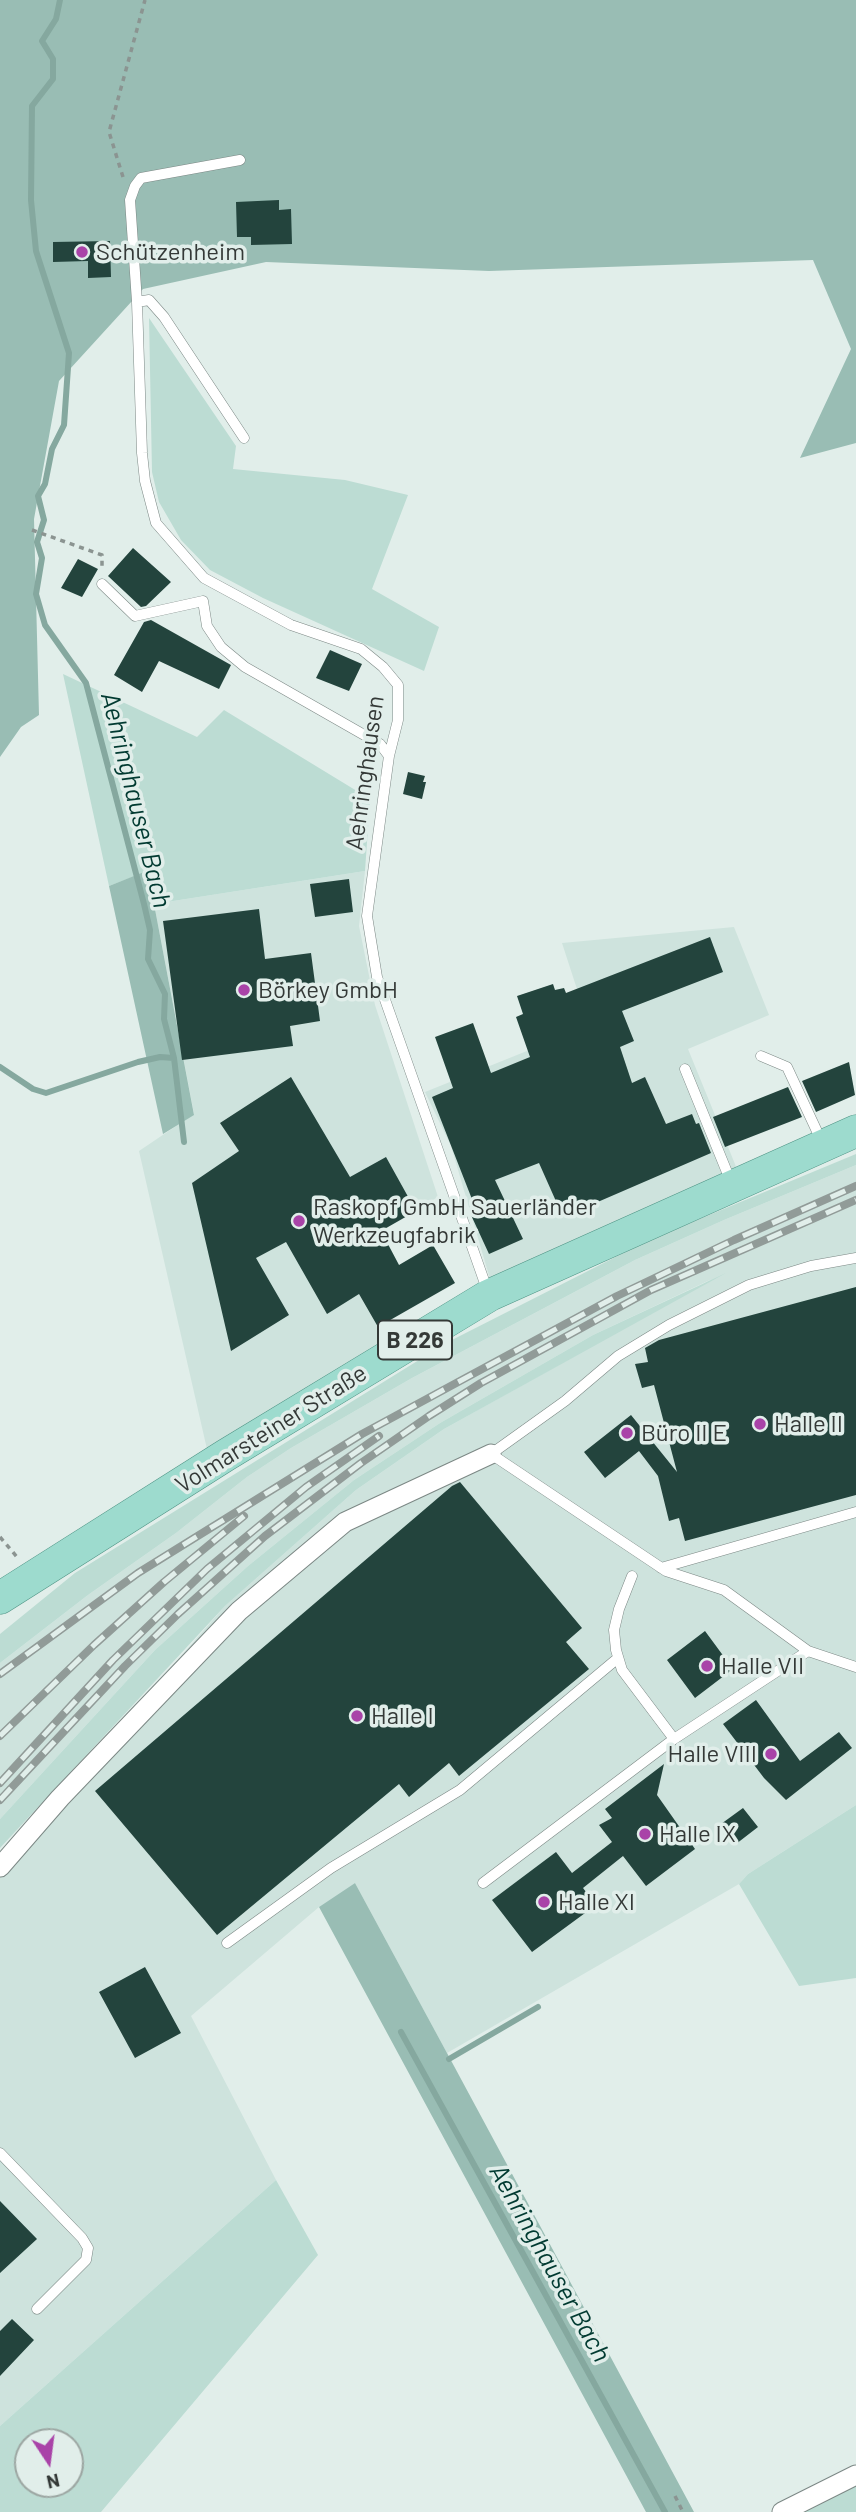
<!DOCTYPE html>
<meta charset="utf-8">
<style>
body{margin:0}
#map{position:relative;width:856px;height:2512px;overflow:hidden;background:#e1eeea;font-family:Barlow,sans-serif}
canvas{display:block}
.north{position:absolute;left:14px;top:2428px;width:70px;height:70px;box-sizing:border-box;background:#e1eeea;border:2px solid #9ca6a2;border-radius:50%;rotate:167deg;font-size:19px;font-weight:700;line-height:28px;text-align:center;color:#343937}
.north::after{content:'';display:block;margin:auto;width:24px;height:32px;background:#a943a8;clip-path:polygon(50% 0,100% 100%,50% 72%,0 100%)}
</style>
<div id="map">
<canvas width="856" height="2512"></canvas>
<div class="north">N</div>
</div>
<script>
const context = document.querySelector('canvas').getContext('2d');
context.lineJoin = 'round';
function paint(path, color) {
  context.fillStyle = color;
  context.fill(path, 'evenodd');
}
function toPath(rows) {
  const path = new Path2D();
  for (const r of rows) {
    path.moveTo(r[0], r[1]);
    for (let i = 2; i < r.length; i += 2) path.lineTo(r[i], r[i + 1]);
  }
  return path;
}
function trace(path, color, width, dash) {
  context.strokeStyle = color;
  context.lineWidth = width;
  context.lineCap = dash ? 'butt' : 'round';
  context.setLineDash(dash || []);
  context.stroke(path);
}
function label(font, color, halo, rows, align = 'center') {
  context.font = font + ' Barlow,sans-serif';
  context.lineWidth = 7;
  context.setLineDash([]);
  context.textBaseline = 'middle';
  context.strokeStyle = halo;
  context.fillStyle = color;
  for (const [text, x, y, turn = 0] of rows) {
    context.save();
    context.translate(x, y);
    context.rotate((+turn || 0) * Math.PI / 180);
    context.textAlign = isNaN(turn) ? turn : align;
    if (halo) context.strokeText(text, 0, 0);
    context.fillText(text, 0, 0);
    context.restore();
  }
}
const built = toPath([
 [365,871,359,926,375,1005,438,1197,381,1231,399,1265,356,1289,393,1353,209,1458,139,1151,194,1114,154,904],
 [734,927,769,1015,688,1049,737,1169,490,1279,451,1146,425,1092,589,1026,562,943],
 [856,1165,856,1805,748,1874,739,1884,447,2053,355,1883,319,1907,191,2016,276,2180,0,2426,0,1862,225,1606,356,1490,444,1429,712,1279,593,1335,440,1423,354,1480,248,1566,155,1650,0,1819,0,1663,88,1595,176,1533,247,1477,291,1448,412,1378,635,1260,724,1220]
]);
const green = toPath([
 [149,318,236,446,233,469,345,480,408,495,372,589,439,627,424,671,263,598,210,570,181,540,159,502,152,472],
 [63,674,197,737,224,710,370,799,365,871,154,904,143,873,109,886],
 [856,1154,856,1165,724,1220,635,1260,412,1378,291,1448,247,1477,176,1533,88,1595,0,1663,0,1634,75,1573,448,1342,649,1240],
 [726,1273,444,1429,356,1490,225,1606,0,1848,0,1819,155,1650,248,1566,354,1480,440,1423,593,1335],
 [856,1805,856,1978,799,1986,739,1884,748,1874],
 [276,2180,318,2255,101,2512,0,2512,0,2426],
 [28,2442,70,2442,70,2484,28,2484],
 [856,2475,856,2512,782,2512]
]);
const forest = toPath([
 [0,0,856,0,856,443,800,458,851,349,813,260,489,271,266,262,143,289,59,381,34,519,39,715,21,727,0,757],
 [144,872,154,904,194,1115,163,1134,109,886],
 [355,1883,447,2053,694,2512,646,2512,319,1907]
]);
const stream = toPath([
 [60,0,56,19,42,41,53,59,53,79,32,106,31,200,36,251,69,353,64,425,52,449,45,484,38,496,44,520,37,542,42,558,36,594,45,625,86,683,144,904,150,930,148,959,165,994,164,1019,174,1058,184,1142],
 [0,1067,33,1089,46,1093,138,1062,160,1057,174,1058],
 [401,2032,665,2512],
 [449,2059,538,2007]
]);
const building = toPath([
 [279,200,279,210,291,209,292,244,251,245,251,237,237,237,236,202],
 [110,241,111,277,88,278,88,261,53,262,53,242],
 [133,548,171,582,146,606,141,607,108,576],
 [78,559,98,569,82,597,61,588],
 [151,620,231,665,219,689,159,661,142,692,114,675,144,622],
 [330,650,362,664,349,691,316,678],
 [408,772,425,776,423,782,426,782,422,799,403,794],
 [349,879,353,912,315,917,310,884],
 [259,909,265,959,311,953,320,1021,290,1026,293,1046,182,1060,163,921],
 [710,937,723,972,622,1011,634,1041,620,1047,632,1083,645,1077,666,1124,692,1114,696,1124,699,1123,711,1153,563,1217,539,1163,495,1180,523,1239,489,1254,471,1215,477,1212,432,1097,453,1088,435,1037,473,1023,491,1073,530,1057,516,1017,523,1014,517,996,553,984,555,990,564,988,566,993],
 [849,1062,855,1095,816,1112,802,1081],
 [291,1077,350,1177,386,1157,416,1211,381,1231,399,1265,433,1245,455,1283,378,1327,359,1294,327,1314,286,1242,256,1258,289,1315,231,1351,192,1183,239,1151,220,1123],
 [788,1087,802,1117,725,1147,713,1117],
 [856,1287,856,1495,685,1541,679,1518,669,1521,658,1476,639,1451,605,1478,584,1452,631,1415,677,1472,654,1385,642,1388,635,1364,648,1362,645,1348,659,1340],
 [460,1482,582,1628,566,1642,589,1669,459,1776,449,1763,409,1797,399,1784,217,1935,95,1791,452,1486],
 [705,1631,733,1669,695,1698,667,1660],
 [756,1700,800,1761,839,1732,852,1748,786,1800,764,1778,723,1724],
 [664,1764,657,1795,695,1849,646,1886,623,1856,583,1888,596,1905,532,1952,492,1900,556,1852,572,1873,612,1842,599,1825,612,1818,605,1809],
 [743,1808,758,1827,736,1844,721,1824],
 [145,1967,181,2033,135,2058,99,1992],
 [0,2201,37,2239,0,2273],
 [12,2319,34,2340,0,2376,0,2331]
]);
const path = toPath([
 [123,177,109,132,145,0],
 [32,530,102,555,102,569],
 [0,1537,17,1557],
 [675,2496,683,2512]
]);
const service = toPath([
 [137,302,130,200,135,186,141,178,240,160],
 [244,438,164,317,149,300,137,302,142,453,145,481,156,523,204,578,291,625,361,649,383,667,398,685,398,720,389,756,367,916,377,977,488,1292],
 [102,584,135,616,203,601,207,626,221,647,245,667,380,744,389,756],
 [761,1056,787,1067,821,1140],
 [685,1069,731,1182],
 [856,1258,811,1266,749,1285,669,1325,618,1356,565,1401,491,1454,666,1571,724,1590,808,1651,856,1667],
 [661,1568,856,1512],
 [632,1576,619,1609,614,1630,616,1650,622,1670,674,1739],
 [483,1883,674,1739,808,1651],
 [227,1943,331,1868,460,1790,618,1658],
 [0,2153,82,2238,88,2248,86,2260,37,2309]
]);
const minor = toPath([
 [0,1867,60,1798,239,1611,345,1522,491,1454],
 [782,2512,856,2475]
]);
const primary = toPath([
 [0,1598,226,1455,490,1295,856,1131]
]);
const rail = toPath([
 [0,1674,138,1573,362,1434,617,1296,734,1240,856,1186],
 [0,1736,94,1645,164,1582,244,1516],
 [0,1783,113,1660,207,1569,306,1487,379,1436],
 [0,1800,125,1666,178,1614,265,1536,361,1463,429,1416,481,1383,651,1290,856,1200]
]);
const markers = [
 [82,252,7,"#a943a8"],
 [244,990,7,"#a943a8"],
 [299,1221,7,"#a943a8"],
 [760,1424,7,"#a943a8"],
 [627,1433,7,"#a943a8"],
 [707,1666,7,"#a943a8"],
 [357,1716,7,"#a943a8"],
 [771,1754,7,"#a943a8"],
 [645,1834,7,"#a943a8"],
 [544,1902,7,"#a943a8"]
];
const shields = [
 [415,1340,74]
];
const shieldNames = [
 ["B 226",415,1340]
];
const poiNames = [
 ["Schützenheim",96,252],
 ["Börkey GmbH",258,990],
 ["Raskopf GmbH Sauerländer",313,1207],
 ["Werkzeugfabrik",313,1235],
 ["Halle II",774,1424],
 ["Büro II E",641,1433],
 ["Halle VII",721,1666],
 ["Halle I",371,1716],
 ["Halle VIII",757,1754,"right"],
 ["Halle IX",659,1834],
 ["Halle XI",558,1902]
];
const streetNames = [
 ["Aehringhausen",365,773,-82],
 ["Volmarsteiner Straße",271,1429,-32]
];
const waterNames = [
 ["Aehringhauser Bach",136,800,76],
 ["Aehringhauser Bach",550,2263,61]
];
paint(built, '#cee3dd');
paint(green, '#bcdcd3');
paint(forest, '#99bdb4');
trace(stream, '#85a89f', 6);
paint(building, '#23443d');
trace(service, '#7c8885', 11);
trace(minor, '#7c8885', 21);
trace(primary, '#4e9384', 33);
trace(path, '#8b9491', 3.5, [5, 5]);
trace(service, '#fff', 10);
trace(minor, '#fff', 19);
trace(primary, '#9ddbce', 32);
trace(rail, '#919b98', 8);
trace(rail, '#e1eeea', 5, [16]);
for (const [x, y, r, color] of markers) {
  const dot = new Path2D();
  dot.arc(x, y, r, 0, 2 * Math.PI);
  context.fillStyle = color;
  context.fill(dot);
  trace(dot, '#e1eeea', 2.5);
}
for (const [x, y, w] of shields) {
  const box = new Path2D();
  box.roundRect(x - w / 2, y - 19.5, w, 39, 5);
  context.fillStyle = '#e1eeea';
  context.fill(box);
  trace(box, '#343937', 2);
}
label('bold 23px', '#343937', null, shieldNames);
label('24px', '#343937', '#e1eeea', poiNames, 'left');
label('24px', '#343937', '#e1eeea', streetNames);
label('italic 26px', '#013a31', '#e1eeea', waterNames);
</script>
